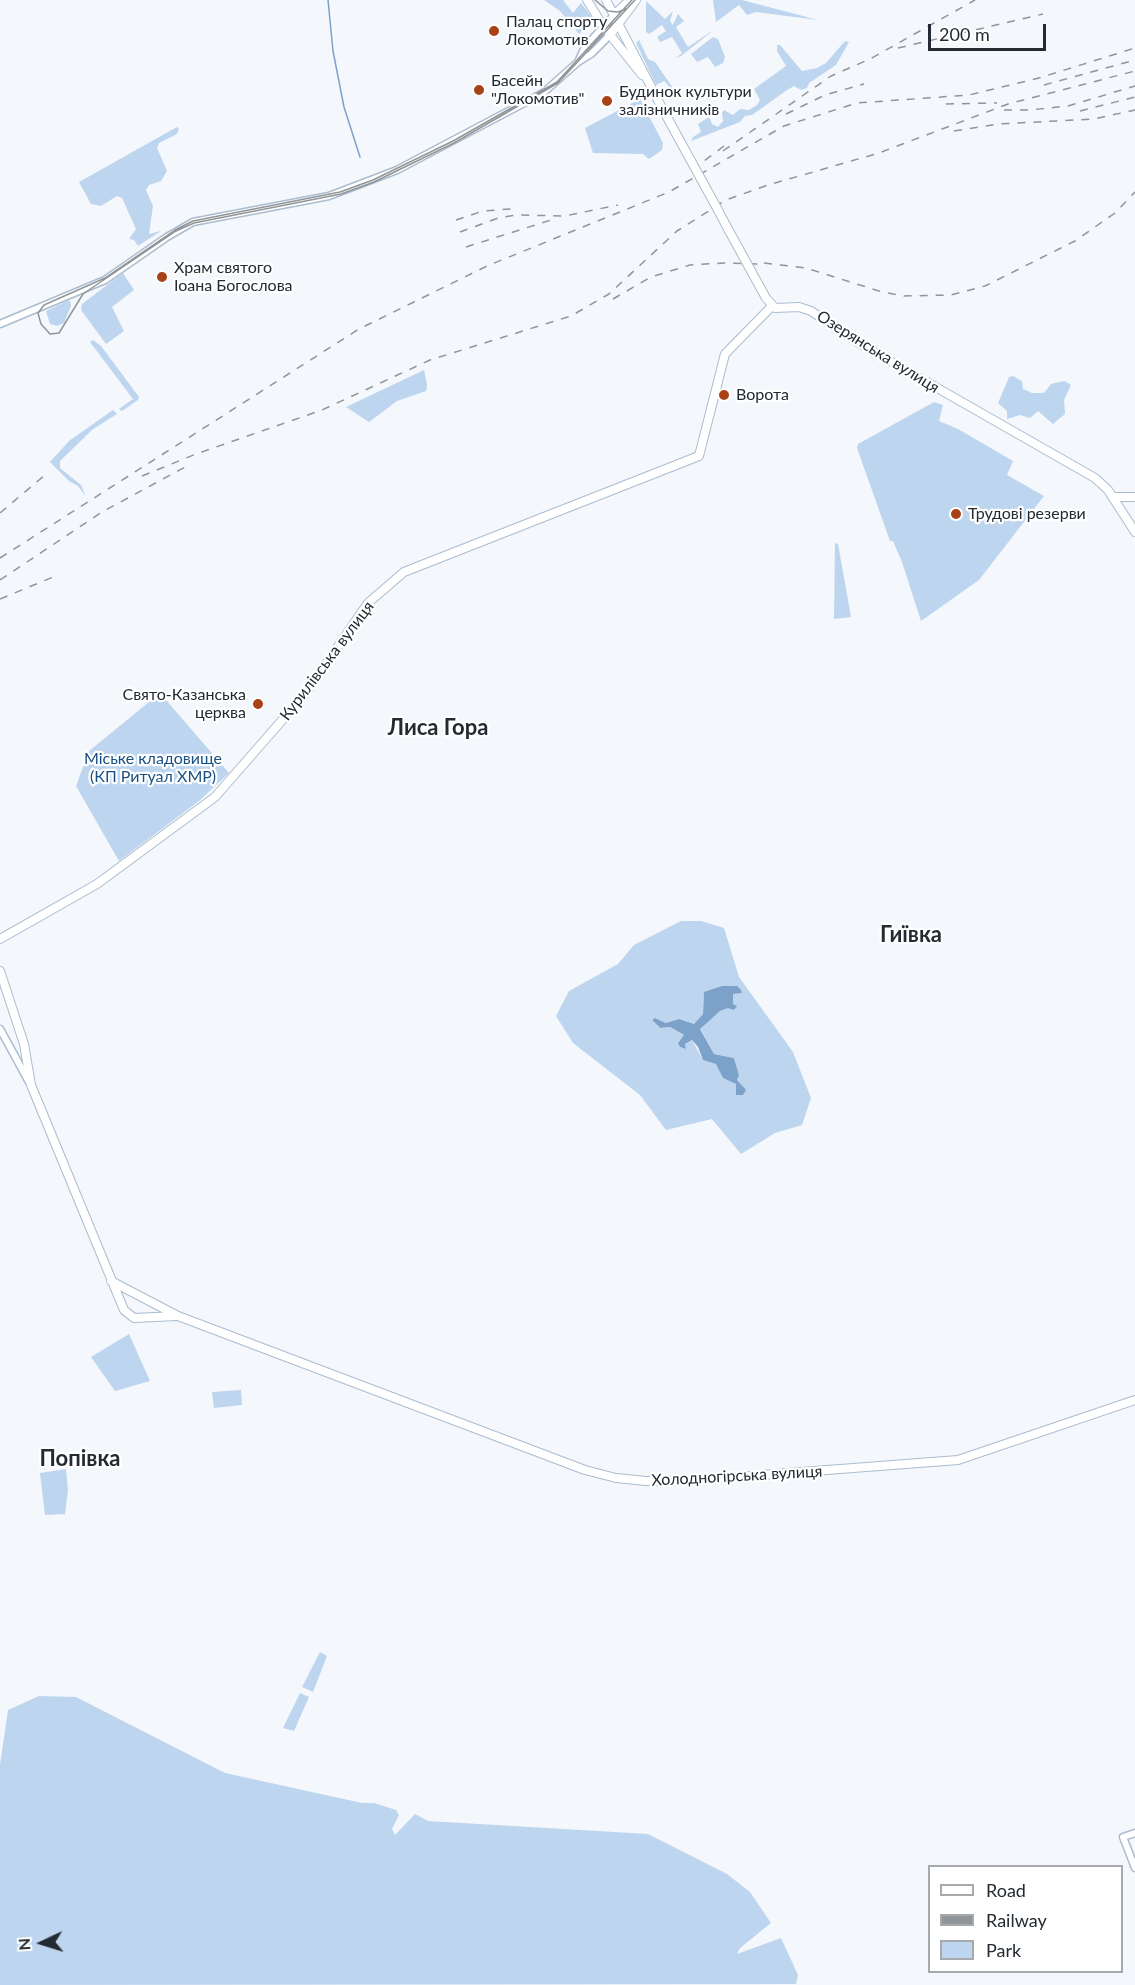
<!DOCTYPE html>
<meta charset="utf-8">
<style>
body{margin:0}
#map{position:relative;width:1135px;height:1985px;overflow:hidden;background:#f4f7fb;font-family:Lato,sans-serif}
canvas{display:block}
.legend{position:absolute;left:928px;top:1865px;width:195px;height:108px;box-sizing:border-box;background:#fff;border:2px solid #a7aaad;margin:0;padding:8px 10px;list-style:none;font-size:18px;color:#232a31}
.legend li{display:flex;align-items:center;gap:12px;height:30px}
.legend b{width:30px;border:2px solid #a7aaad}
.north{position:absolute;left:12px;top:1913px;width:60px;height:60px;-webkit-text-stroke:4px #fff;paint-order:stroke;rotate:266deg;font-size:16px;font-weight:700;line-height:24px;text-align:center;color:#232a31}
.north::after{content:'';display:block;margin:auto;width:21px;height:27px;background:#232a31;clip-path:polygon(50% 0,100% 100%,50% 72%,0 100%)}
.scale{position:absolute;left:928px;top:24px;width:118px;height:27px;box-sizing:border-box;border:3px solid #232a31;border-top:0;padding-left:8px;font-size:18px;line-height:21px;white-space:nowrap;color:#232a31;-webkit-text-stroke:4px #fff;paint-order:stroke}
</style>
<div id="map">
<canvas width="1135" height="1985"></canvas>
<ul class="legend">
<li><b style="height:8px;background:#fff"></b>Road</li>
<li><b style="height:8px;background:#90959a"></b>Railway</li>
<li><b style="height:16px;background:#bdd5ef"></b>Park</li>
</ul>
<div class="north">N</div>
<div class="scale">200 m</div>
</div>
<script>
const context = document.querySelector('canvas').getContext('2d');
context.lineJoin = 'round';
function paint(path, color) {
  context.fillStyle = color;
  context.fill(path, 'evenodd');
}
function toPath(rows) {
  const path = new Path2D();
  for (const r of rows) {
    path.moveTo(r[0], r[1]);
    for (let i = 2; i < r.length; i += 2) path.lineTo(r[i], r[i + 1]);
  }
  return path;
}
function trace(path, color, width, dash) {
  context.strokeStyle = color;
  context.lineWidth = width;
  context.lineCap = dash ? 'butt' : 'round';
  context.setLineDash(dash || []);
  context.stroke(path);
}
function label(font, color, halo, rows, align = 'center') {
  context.font = font + ' Lato,sans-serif';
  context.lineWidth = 4.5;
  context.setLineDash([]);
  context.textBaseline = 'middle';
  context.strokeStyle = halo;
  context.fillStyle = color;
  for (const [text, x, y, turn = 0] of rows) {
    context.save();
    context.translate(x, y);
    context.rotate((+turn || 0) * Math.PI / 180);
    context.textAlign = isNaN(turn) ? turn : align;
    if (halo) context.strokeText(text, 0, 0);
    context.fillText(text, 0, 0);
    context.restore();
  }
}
const green = toPath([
 [544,0,563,0,573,13,581,3,593,19,579,34,560,11],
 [713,0,742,0,818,20,756,12,747,15,739,5,716,22],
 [646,1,665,19,673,11,670,21,673,25,678,14,684,21,676,27,688,47,715,29,681,56,676,58,682,53,672,37,660,42,657,37,666,31,662,25,649,34,646,32],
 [713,37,718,39,725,57,723,63,715,67,708,57,697,62,691,54],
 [639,40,648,59,655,62,675,91,667,94,670,87,664,81,656,85,636,43],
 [845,41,849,42,836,65,809,83,807,88,801,90,794,86,787,90,752,115,745,116,740,122,691,141,693,137,701,132,698,124,709,117,712,124,718,127,723,121,722,113,724,110,733,115,740,109,749,110,757,105,760,100,754,89,786,66,777,51,777,45,780,45,802,71,817,68,826,63],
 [640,99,663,143,662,150,649,159,643,154,593,153,585,128],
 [177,127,179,129,177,134,159,143,157,148,167,171,161,181,149,185,146,190,153,206,149,234,161,231,138,246,134,240,129,239,136,229,122,198,117,196,101,206,91,204,79,182],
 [123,273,134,290,112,307,124,331,106,344,81,310,82,304],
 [67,301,70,301,71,306,64,323,57,326,50,324,46,311],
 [93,340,101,346,139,397,138,400,122,411,119,409,133,399,90,342],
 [424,370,427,385,426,391,397,401,369,422,346,407],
 [1013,376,1022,381,1023,389,1032,393,1044,393,1051,384,1064,381,1068,383,1071,385,1064,400,1065,414,1053,424,1038,411,1030,418,1020,415,1007,419,1007,411,998,403,1009,377],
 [934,402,943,405,939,421,958,429,1013,461,1007,475,1044,496,979,580,921,621,902,562,893,541,890,541,857,448,858,444],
 [113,410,117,414,93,429,60,461,60,468,81,485,86,497,78,486,69,481,50,462,69,441],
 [835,543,838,544,851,617,834,619],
 [160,693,229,773,199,801,119,861,76,786,89,751],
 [681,921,701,921,724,928,739,977,793,1052,811,1098,802,1125,775,1133,741,1154,712,1119,666,1130,640,1095,573,1043,556,1016,569,991,618,964,634,945],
 [722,986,737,987,741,990,741,993,733,994,733,1004,736,1006,734,1010,728,1007,720,1011,700,1028,714,1054,734,1058,739,1075,737,1080,745,1090,743,1095,736,1095,736,1084,723,1078,717,1064,703,1060,692,1040,685,1044,686,1049,680,1047,679,1041,685,1036,670,1027,659,1028,652,1020,655,1018,666,1023,679,1019,694,1024,703,1014,704,993],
 [129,1334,150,1381,115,1391,91,1357],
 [241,1390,242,1405,214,1408,212,1392],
 [66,1469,68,1490,65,1514,45,1515,40,1473],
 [320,1652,327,1656,313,1692,302,1687],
 [300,1693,309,1697,294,1731,283,1728],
 [39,1696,76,1697,225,1773,362,1803,374,1803,396,1810,399,1815,392,1829,395,1835,415,1814,428,1821,648,1834,727,1874,750,1892,771,1923,740,1948,737,1954,781,1938,798,1975,796,1984,0,1985,0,1765,8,1710]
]);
const water = toPath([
 [722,986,737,986,741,990,742,993,733,994,733,1004,737,1006,734,1010,728,1008,720,1011,700,1029,714,1054,734,1058,739,1075,737,1080,746,1090,743,1095,736,1095,736,1084,723,1078,716,1064,703,1060,698,1047,692,1040,685,1044,686,1049,680,1047,678,1043,684,1035,670,1027,660,1028,652,1020,655,1018,666,1023,679,1019,694,1024,703,1014,704,992]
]);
const stream = toPath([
 [328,0,333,51,344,107,360,157]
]);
const minor = toPath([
 [579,60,585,47,615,14],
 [0,324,105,280,167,237,193,222,329,196,397,170,543,93,578,62,591,54,610,35],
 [0,1029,29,1082],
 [1135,1833,1123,1837,1135,1868]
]);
const major = toPath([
 [587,0,603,26,642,75],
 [606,0,662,108],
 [615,14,630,0],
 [610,35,636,0],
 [718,210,728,229],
 [766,298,775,308,799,307,811,311,862,345,1095,478,1108,490,1135,532],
 [1113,497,1135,497],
 [0,939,97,884,215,797,305,694,368,603,404,572,699,456,725,354,772,306],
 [0,971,24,1044,31,1085,124,1310,134,1318,177,1316],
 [111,1281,178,1316,585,1470,616,1478,646,1481,696,1480,958,1460,1135,1400]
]);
const tram = toPath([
 [595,0,608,11,618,12,626,9],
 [632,0,557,82,453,141,373,180,340,192,193,221,175,230,105,278,44,305,38,313,41,324,50,334,59,333,83,294,176,231,194,223,341,194,374,182,454,143,558,83,635,0]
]);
const rail = toPath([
 [898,48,1043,14],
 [1044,85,1135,60],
 [946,104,997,103],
 [1004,110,1030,110,1068,106,1135,86],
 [1080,111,1135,97],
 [786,114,825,95,864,84],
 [954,131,999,124,1094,119,1135,110],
 [723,151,831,76,870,59,975,0],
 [692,170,728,143],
 [456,220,483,211,511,209],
 [460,232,498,218,516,215,565,216,618,205],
 [466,247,551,220],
 [764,263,806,268,882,292,904,296,951,295,985,286,1075,241,1115,213,1135,192],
 [613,299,651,277,690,265,724,263,758,264],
 [142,476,196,454,322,410,430,360,571,316,609,294,677,231,726,200,768,185,879,153,1008,104,1135,71],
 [0,513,45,475],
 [0,558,359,329,487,266,669,192,784,126,857,103,969,95,1039,78,1135,48],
 [0,580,102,512,187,466],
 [0,599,58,575]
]);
const majorBridge = toPath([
 [662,108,718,210],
 [728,229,766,298]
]);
const markers = [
 [494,31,6,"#a84217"],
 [479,90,6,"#a84217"],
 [607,101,6,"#a84217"],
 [162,277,6,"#a84217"],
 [724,395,6,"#a84217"],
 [956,514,6,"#a84217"],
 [258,704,6,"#a84217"]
];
const poiNames = [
 ["Палац спорту",506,22],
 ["Локомотив",506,40],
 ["Басейн",491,81],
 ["\"Локомотив\"",491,99],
 ["Будинок культури",619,92],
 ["залізничників",619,110],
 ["Храм святого",174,268],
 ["Іоана Богослова",174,286],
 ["Ворота",736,395],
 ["Трудові резерви",968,514],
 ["Свято-Казанська",246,695,"right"],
 ["церква",246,713,"right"]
];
const streetNames = [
 ["Озерянська вулиця",878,352,32],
 ["Курилівська вулиця",327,661,-53],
 ["Холодногірська вулиця",737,1476,-3]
];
const parkNames = [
 ["Міське кладовище",153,759],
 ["(КП Ритуал ХМР)",153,777]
];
const districtNames = [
 ["Лиса Гора",438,728],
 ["Гиївка",911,935],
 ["Попівка",80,1459]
];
paint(green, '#bdd5ef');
paint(water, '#7ca2ca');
trace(stream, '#7ca2ca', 1.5);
trace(minor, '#abbcd0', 9);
trace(major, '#abbcd0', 10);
trace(minor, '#fff', 6);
trace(major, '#fff', 8);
trace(tram, '#90959a', 1.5);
trace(rail, '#90959a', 1.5, [8, 8]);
trace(majorBridge, '#abbcd0', 10, []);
trace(majorBridge, '#fff', 8);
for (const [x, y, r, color] of markers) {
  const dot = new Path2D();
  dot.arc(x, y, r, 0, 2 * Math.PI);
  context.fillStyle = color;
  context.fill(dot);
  trace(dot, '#fff', 2);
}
label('16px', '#232a31', '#fff', poiNames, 'left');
label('16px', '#232a31', '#fff', streetNames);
label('16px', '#195083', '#fff', parkNames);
label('bold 22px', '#232a31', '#fff', districtNames);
</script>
